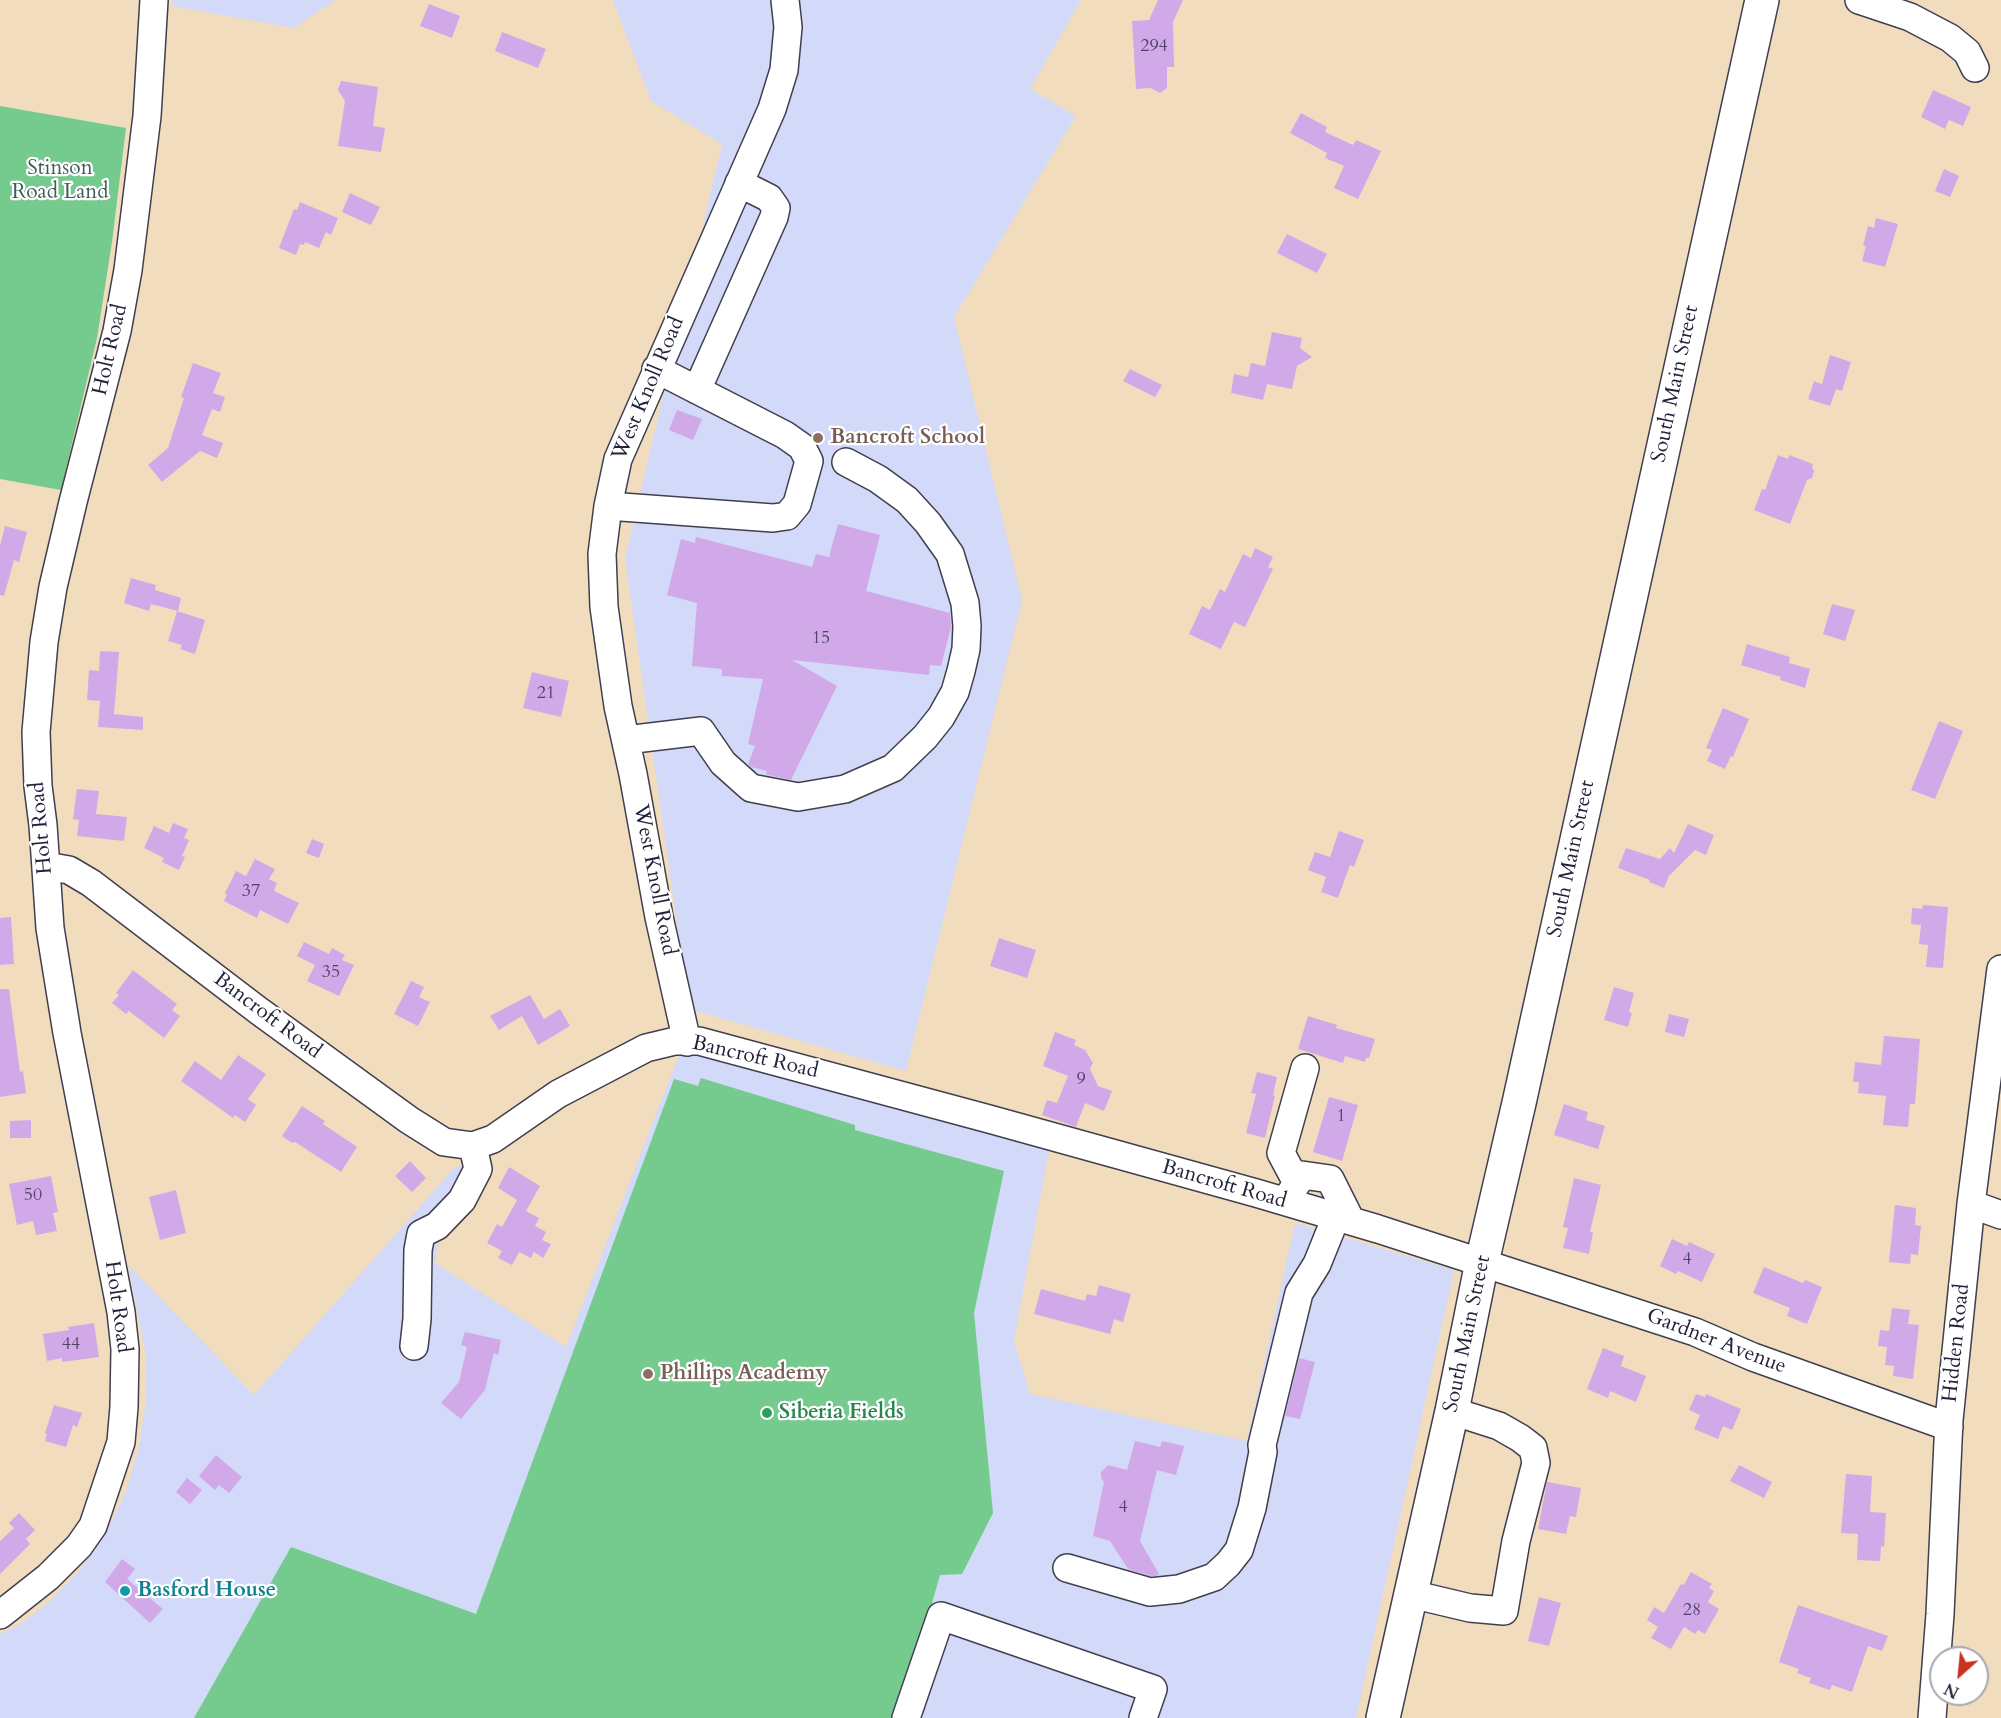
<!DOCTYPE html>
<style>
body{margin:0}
#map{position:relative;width:2001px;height:1718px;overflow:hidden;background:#f1ddbd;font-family:Cardo,serif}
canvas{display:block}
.north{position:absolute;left:1929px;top:1646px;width:60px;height:60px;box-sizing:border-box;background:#fff;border:2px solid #a7a7b1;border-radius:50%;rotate:207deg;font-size:16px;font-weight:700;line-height:24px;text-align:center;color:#22223b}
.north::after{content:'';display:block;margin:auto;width:21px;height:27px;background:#c8321e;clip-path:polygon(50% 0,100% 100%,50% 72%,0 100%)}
</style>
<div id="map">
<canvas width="2001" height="1718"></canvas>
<div class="north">N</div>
</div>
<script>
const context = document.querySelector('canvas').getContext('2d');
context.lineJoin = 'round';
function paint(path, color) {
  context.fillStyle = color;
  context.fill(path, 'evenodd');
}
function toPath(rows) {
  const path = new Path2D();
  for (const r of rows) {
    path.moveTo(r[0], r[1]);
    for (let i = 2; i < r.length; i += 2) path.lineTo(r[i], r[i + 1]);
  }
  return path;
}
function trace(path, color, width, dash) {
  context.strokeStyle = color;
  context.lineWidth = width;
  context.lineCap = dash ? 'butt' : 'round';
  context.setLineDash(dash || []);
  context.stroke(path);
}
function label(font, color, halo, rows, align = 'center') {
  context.font = font + ' Cardo,serif';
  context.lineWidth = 4.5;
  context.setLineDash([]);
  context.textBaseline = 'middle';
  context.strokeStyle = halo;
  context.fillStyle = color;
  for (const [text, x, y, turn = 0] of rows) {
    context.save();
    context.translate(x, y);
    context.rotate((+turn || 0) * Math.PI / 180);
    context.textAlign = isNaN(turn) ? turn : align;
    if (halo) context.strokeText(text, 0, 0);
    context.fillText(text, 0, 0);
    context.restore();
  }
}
const built = toPath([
 [173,0,335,0,294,28,172,6],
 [613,0,1081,0,1030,89,1076,116,954,317,1022,600,906,1071,689,1009,625,558,722,144,651,101],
 [679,1055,709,1056,780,1072,1049,1150,1014,1341,1030,1394,1247,1441,1295,1223,1454,1270,1356,1718,0,1718,0,1634,20,1624,47,1604,80,1570,106,1533,126,1491,139,1446,146,1401,146,1355,128,1265,254,1395,453,1169,475,1159,441,1227,435,1263,566,1347]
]);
const green = toPath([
 [0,106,126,128,112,242,97,338,61,490,0,479],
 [701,1078,855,1125,855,1130,1004,1171,974,1313,993,1513,962,1574,940,1575,916,1659,906,1718,194,1718,291,1547,476,1614,674,1079,698,1086]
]);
const building = toPath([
 [1158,0,1183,0,1173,22,1174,67,1167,67,1167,88,1160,93,1151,88,1136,89,1132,21,1149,20],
 [429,4,460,16,452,38,420,26],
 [502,32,546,49,538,68,495,51],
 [341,81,378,87,373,126,385,128,381,152,338,146,345,101,338,90],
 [1933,90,1971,107,1963,126,1949,120,1945,129,1921,117],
 [1301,113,1327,127,1325,132,1353,145,1356,140,1381,151,1358,199,1334,188,1344,166,1325,158,1327,153,1290,133],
 [1944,169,1959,176,1950,197,1935,191],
 [350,193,380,207,371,225,342,212],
 [300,202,338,218,331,235,326,232,319,248,305,242,304,245,300,244,296,255,279,248,294,209,297,210],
 [1876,218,1898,224,1885,267,1862,261,1866,246,1863,246,1868,226,1874,228],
 [1287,234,1327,254,1317,273,1277,253],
 [1272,332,1302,338,1300,348,1312,357,1297,366,1292,389,1267,384,1263,400,1231,393,1234,374,1248,377,1251,363,1265,366],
 [1830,355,1851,362,1842,391,1836,389,1830,406,1808,399,1814,381,1822,384],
 [193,363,221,373,213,393,225,397,220,412,212,409,202,435,223,443,217,458,200,451,162,482,148,465,168,448,184,398,181,397],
 [1130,369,1162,385,1155,397,1123,381],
 [677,410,702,419,693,440,669,430],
 [1778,455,1788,459,1789,455,1813,464,1812,467,1814,471,1812,478,1807,480,1790,524,1754,510,1762,489,1765,490],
 [838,524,880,535,866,591,950,613,951,627,941,666,930,665,929,675,792,660,837,686,791,780,768,775,766,774,767,771,751,767,748,764,755,746,748,744,763,679,722,676,722,669,692,666,697,603,667,595,681,539,695,543,696,537,812,567,816,554,829,557],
 [5,526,27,532,19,562,14,560,4,596,0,595,0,546],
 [1255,548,1273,557,1268,567,1273,569,1245,627,1234,622,1221,649,1189,634,1202,606,1210,610,1220,589,1225,592,1243,554,1251,558],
 [131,578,156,585,155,590,181,598,178,611,151,604,149,611,124,603],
 [1832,604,1855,610,1845,641,1823,634],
 [177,611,205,620,195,654,180,649,182,645,168,641],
 [1747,644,1790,657,1789,663,1810,669,1805,688,1780,680,1781,677,1741,665],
 [100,651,119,652,114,714,143,717,143,730,98,727,100,701,87,700,89,670,99,671],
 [532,672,569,681,561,717,523,708],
 [1723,708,1749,719,1733,757,1731,756,1725,769,1707,761,1712,750,1706,748],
 [1939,721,1963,731,1935,799,1911,790],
 [77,789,99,791,96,814,127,817,124,841,77,836,79,820,73,819],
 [173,823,188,829,184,838,189,840,182,856,185,857,179,870,162,862,164,858,144,848,154,826,169,833],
 [1688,824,1714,835,1706,855,1695,850,1669,876,1664,888,1649,882,1650,880,1618,868,1626,848,1660,859,1670,848,1674,853],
 [1339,831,1364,840,1354,867,1350,865,1338,898,1321,892,1326,877,1308,870,1315,852,1330,857],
 [312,839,324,844,319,858,306,853],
 [255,859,275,869,269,879,277,883,274,891,299,903,288,924,260,910,257,918,224,901,227,895,225,893,236,871,246,876],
 [1923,905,1948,907,1943,968,1926,967,1928,945,1919,944,1921,925,1911,924,1912,908,1922,909],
 [11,917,14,964,0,965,0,918],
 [999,938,1036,950,1027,978,990,966],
 [304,942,329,954,332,948,345,955,342,960,354,965,339,996,307,981,315,965,297,956],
 [133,970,177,1004,172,1010,180,1016,164,1038,129,1011,126,1014,112,1003,119,995,116,993],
 [411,981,424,987,419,997,430,1002,418,1026,394,1014],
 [1614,987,1634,993,1629,1012,1632,1013,1628,1027,1604,1020],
 [0,989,9,989,20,1072,23,1071,26,1093,0,1097],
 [530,995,544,1019,560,1009,570,1026,538,1045,522,1016,499,1030,490,1016],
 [1669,1014,1689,1019,1684,1037,1665,1032],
 [1308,1016,1337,1025,1336,1028,1375,1039,1369,1058,1366,1058,1365,1062,1345,1056,1343,1063,1298,1049],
 [1055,1032,1076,1040,1074,1045,1085,1050,1093,1063,1090,1069,1098,1086,1112,1091,1104,1111,1085,1103,1076,1127,1042,1115,1047,1100,1057,1103,1068,1076,1043,1066],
 [1884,1036,1920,1039,1915,1104,1910,1104,1908,1127,1883,1125,1886,1096,1858,1093,1859,1082,1853,1082,1855,1062,1881,1065],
 [238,1055,266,1074,248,1099,256,1105,245,1122,235,1115,233,1118,181,1081,195,1061,221,1080],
 [1257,1072,1277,1077,1273,1095,1275,1096,1265,1138,1246,1133,1256,1094,1251,1093],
 [1329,1097,1358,1105,1342,1161,1313,1152],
 [1564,1104,1588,1112,1586,1120,1605,1126,1598,1149,1554,1135],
 [302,1106,325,1121,323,1124,357,1147,341,1172,295,1142,292,1143,282,1136],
 [31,1120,31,1138,10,1138,10,1121],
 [410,1161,426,1178,412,1192,395,1176],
 [509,1167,540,1186,526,1211,539,1218,535,1226,546,1232,542,1240,551,1244,543,1258,534,1252,531,1258,519,1252,512,1265,498,1258,502,1251,487,1243,497,1224,502,1227,517,1200,498,1188],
 [51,1176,58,1212,53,1213,57,1231,36,1235,33,1221,17,1225,9,1184],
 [1574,1178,1601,1185,1590,1232,1593,1232,1589,1254,1563,1248,1568,1228,1563,1227],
 [176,1190,186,1233,160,1240,149,1197],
 [1895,1205,1916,1208,1915,1225,1921,1226,1918,1255,1911,1254,1910,1264,1889,1262],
 [1672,1239,1687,1246,1689,1242,1715,1254,1702,1282,1678,1271,1676,1274,1660,1266],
 [1764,1267,1803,1283,1805,1280,1822,1287,1807,1324,1787,1316,1790,1308,1753,1293],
 [1099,1285,1131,1294,1123,1322,1114,1319,1110,1334,1034,1314,1041,1289,1085,1301,1087,1294,1096,1296],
 [1892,1308,1910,1310,1908,1324,1919,1325,1913,1379,1893,1376,1894,1366,1885,1365,1887,1347,1878,1346,1880,1330,1889,1331],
 [94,1323,99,1357,62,1362,62,1358,47,1361,43,1334,69,1330,68,1327],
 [465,1332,501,1340,498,1355,494,1353,485,1390,461,1419,441,1403,459,1382,467,1347,461,1345],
 [1603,1348,1624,1356,1621,1366,1646,1376,1636,1402,1610,1391,1608,1398,1587,1389],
 [1299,1358,1315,1362,1300,1419,1285,1416],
 [1696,1394,1705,1397,1706,1394,1741,1409,1732,1430,1723,1426,1718,1439,1694,1429,1700,1415,1689,1410],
 [54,1405,82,1413,77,1427,73,1425,66,1447,45,1441,47,1434,45,1433],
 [1135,1441,1160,1447,1162,1441,1184,1446,1176,1475,1157,1470,1140,1541,1159,1574,1156,1576,1151,1576,1128,1569,1110,1541,1093,1536,1104,1482,1101,1478,1101,1472,1108,1465,1127,1470],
 [216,1455,242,1477,229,1493,219,1485,215,1490,199,1476],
 [1739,1465,1772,1482,1764,1498,1730,1481],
 [1846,1474,1872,1476,1870,1512,1886,1513,1884,1547,1881,1546,1880,1561,1857,1560,1858,1534,1841,1533],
 [187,1478,202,1490,190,1504,176,1492],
 [1547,1482,1581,1488,1576,1517,1570,1516,1566,1534,1538,1529],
 [19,1513,35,1530,26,1539,30,1544,0,1574,0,1541,14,1528,9,1523],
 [122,1559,135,1569,127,1579,163,1609,150,1623,105,1582],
 [1691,1572,1712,1584,1709,1588,1714,1591,1708,1602,1719,1609,1705,1634,1698,1630,1695,1634,1684,1627,1671,1649,1651,1638,1658,1627,1647,1620,1654,1607,1664,1613,1681,1584,1684,1585],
 [1539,1597,1561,1603,1549,1646,1528,1641],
 [1798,1605,1888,1636,1882,1651,1868,1646,1852,1692,1832,1685,1830,1690,1809,1683,1811,1678,1797,1673,1799,1669,1779,1662]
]);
const minor = toPath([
 [1859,0,1910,17,1950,38,1967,52,1975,68],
 [697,390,774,217,776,208,769,198,739,183],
 [608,506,773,518,787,516,797,504,809,461,802,447,785,435,656,369],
 [626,740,701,731,723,763,751,788,798,797,845,789,893,768,925,737,941,717,955,692,961,671,966,649,967,626,965,603,950,554,928,523,907,500,878,479,846,462],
 [46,866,69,870,91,883,259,1011,409,1120,444,1142,473,1146,493,1139,558,1094,646,1048,675,1041,699,1041,989,1119,1256,1193,1378,1229,1695,1332,1753,1357,1949,1427],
 [687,1042,659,917,633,774,618,706,604,607,602,554,608,506,618,459,772,109,784,70,788,27,785,0],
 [1297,1183,1281,1153,1305,1068],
 [1290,1194,1302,1175,1330,1179,1351,1221],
 [1971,1204,2001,1215],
 [414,1346,417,1319,418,1250,421,1234,437,1226,462,1200,478,1169,473,1146],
 [1067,1568,1150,1592,1179,1589,1214,1577,1228,1564,1239,1550,1252,1508,1263,1452,1262,1445,1299,1293,1317,1264,1336,1217],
 [1411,1594,1470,1608,1504,1611,1516,1541,1536,1463,1533,1448,1520,1438,1499,1426,1452,1411],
 [0,1615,48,1577,79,1546,93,1526,121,1442,124,1407,125,1349,121,1312,67,1033,50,928,43,825,38,786,36,732,44,642,53,587,73,502,117,331,128,270,147,116,154,0],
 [906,1718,941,1616,1153,1689,1143,1718],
 [1932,1718,1940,1614,1949,1420,1971,1204,2001,969]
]);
const major = toPath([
 [1383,1718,1452,1411,1482,1262,1519,1103,1762,0]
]);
const markers = [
 [818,438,6,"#8d6e63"],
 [648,1374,6,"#8d6e63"],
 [767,1413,6,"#2e9e5b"],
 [125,1591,6,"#0f9aa8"]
];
const numberNames = [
 ["294",1154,47],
 ["15",821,639],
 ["21",546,694],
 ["37",251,892],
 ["35",331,973],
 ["9",1081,1080],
 ["1",1341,1117],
 ["50",33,1196],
 ["4",1687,1260],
 ["44",71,1345],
 ["4",1123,1508],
 ["28",1692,1611]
];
const parkNames = [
 ["Stinson",60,169],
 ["Road Land",60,193]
];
const streetNames = [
 ["Holt Road",111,350,-77],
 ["South Main Street",1676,384,-78],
 ["West Knoll Road",649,389,-67],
 ["Holt Road",42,828,-95],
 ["South Main Street",1572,859,-78],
 ["West Knoll Road",654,880,79],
 ["Bancroft Road",267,1016,37],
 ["Bancroft Road",755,1058,13],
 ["Bancroft Road",1224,1185,16],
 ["Holt Road",117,1307,82],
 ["South Main Street",1468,1334,-78],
 ["Gardner Avenue",1716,1342,21],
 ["Hidden Road",1957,1343,-84]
];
const educationNames = [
 ["Bancroft School",830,438],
 ["Phillips Academy",660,1374]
];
const leisureNames = [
 ["Siberia Fields",779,1413]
];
const cultureNames = [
 ["Basford House",137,1591]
];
paint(built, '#d2d9f9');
paint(green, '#75ca8e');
paint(building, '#d2a9e8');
trace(minor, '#413e4e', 30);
trace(major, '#413e4e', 36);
trace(minor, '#fff', 27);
trace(major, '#fff', 33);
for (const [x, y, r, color] of markers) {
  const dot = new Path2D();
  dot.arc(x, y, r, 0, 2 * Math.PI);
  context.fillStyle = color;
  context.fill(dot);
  trace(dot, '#fff', 2);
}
label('18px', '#4e4466', null, numberNames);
label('21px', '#3f5d58', '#fff', parkNames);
label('21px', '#22223b', '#fff', streetNames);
label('bold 21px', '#785e54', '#fff', educationNames, 'left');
label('bold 21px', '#27864d', '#fff', leisureNames, 'left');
label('bold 21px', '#0d838f', '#fff', cultureNames, 'left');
</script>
